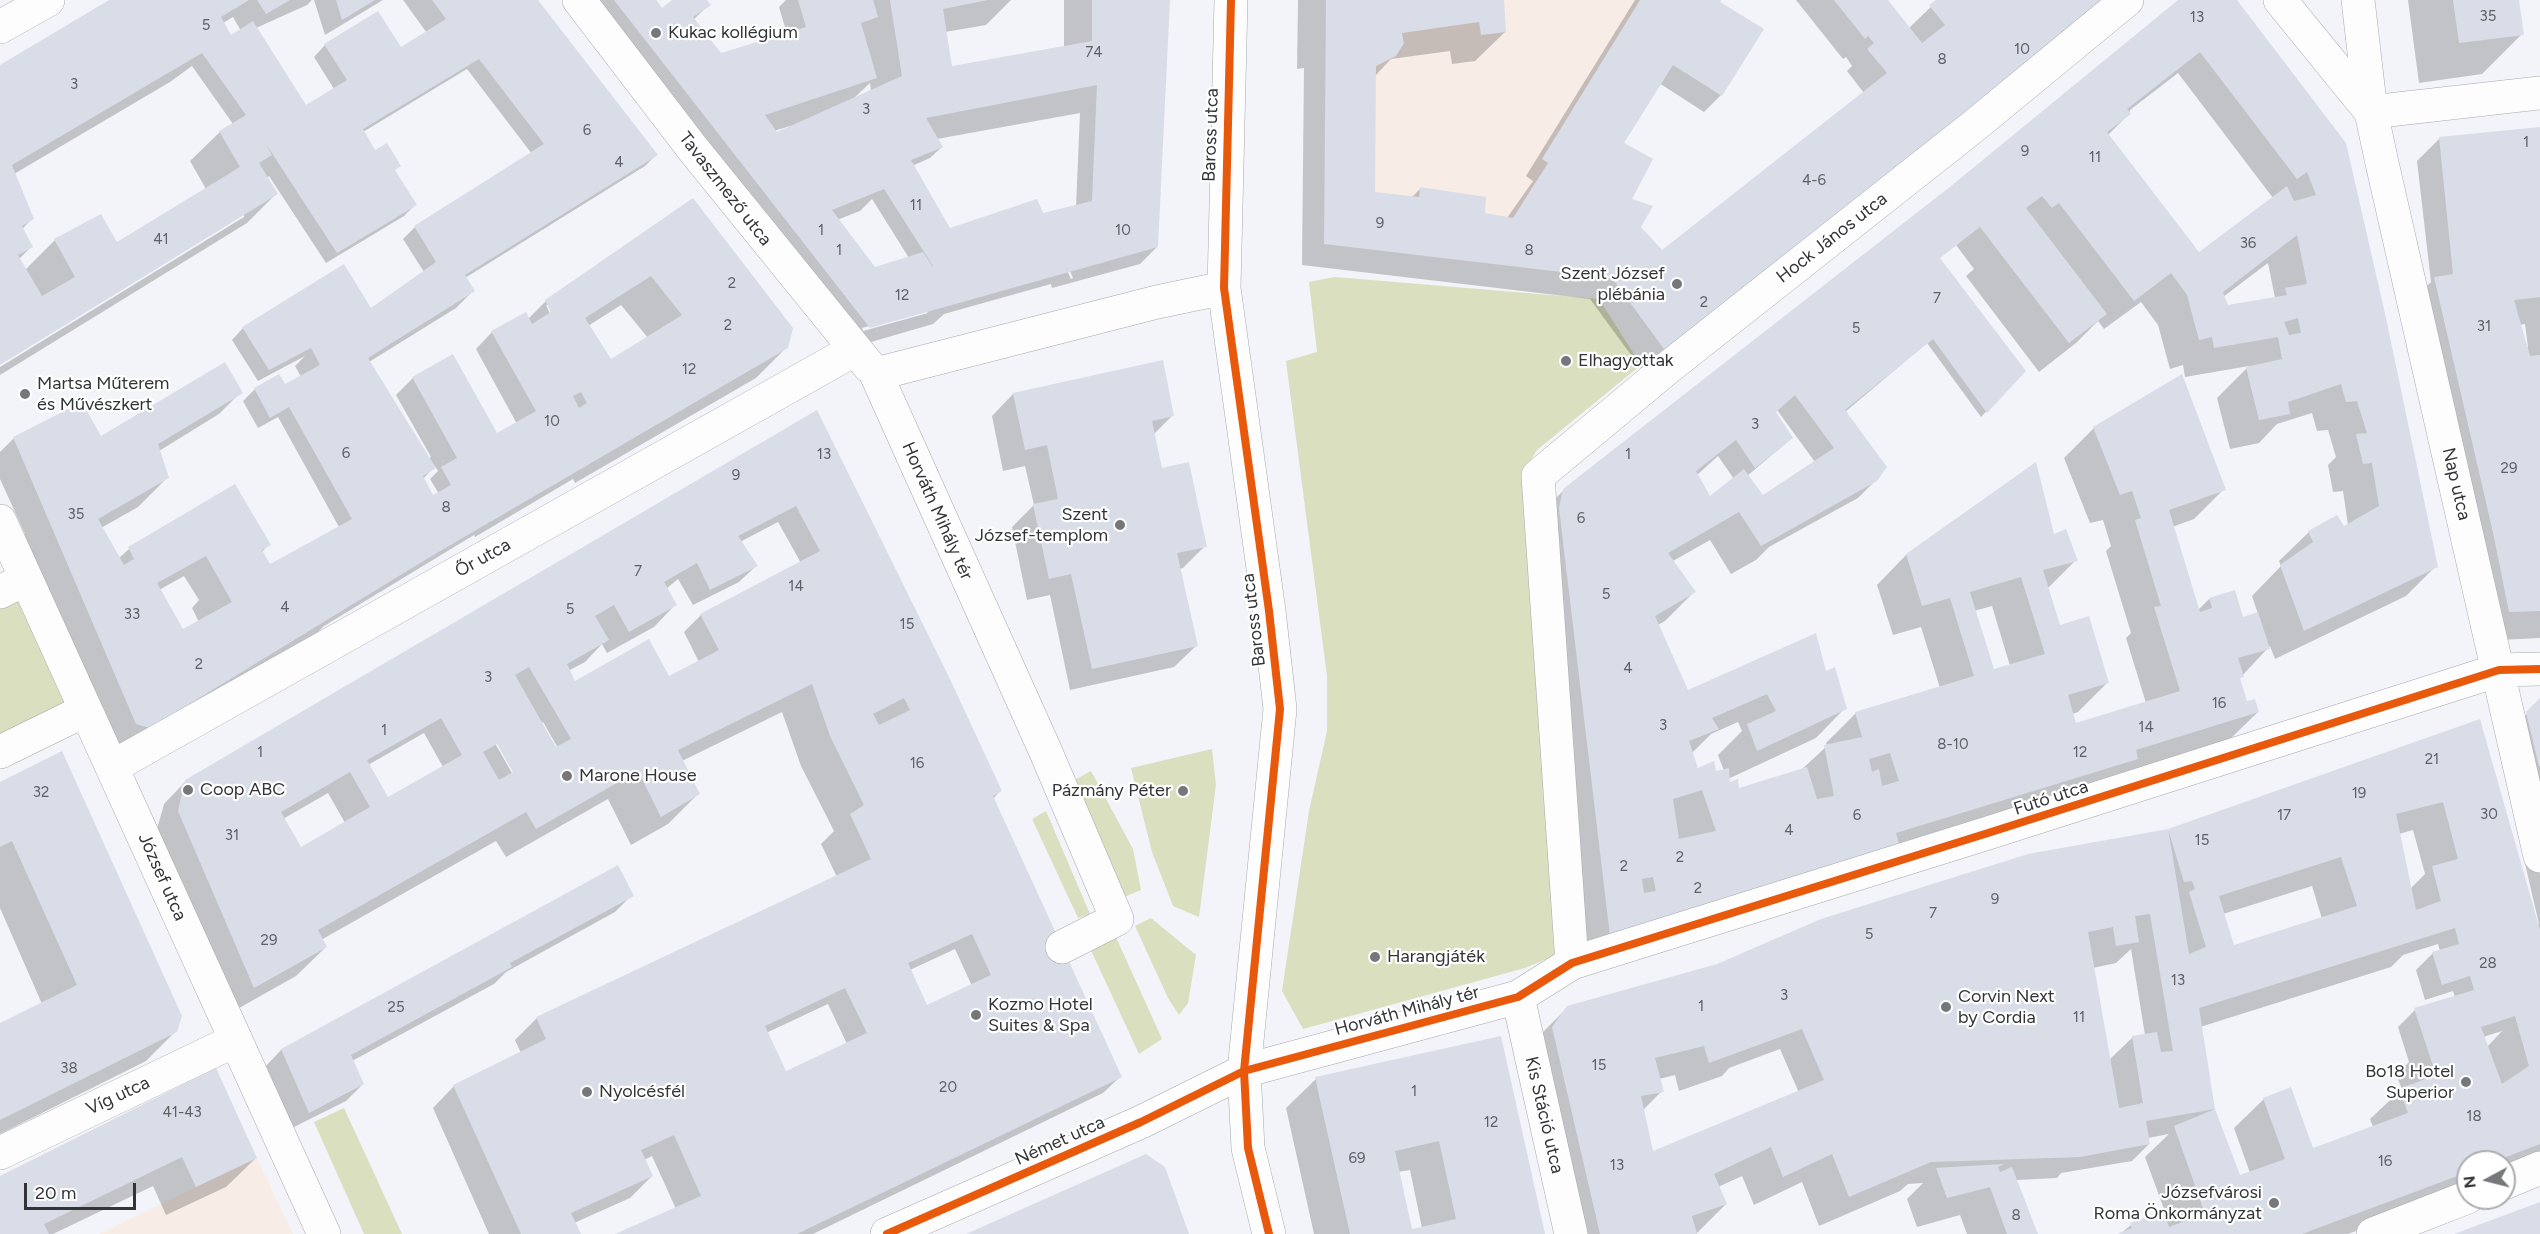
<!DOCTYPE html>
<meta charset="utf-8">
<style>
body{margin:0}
#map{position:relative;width:2540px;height:1234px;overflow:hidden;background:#f3f4f9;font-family:Figtree,sans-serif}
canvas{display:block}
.north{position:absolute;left:2456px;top:1150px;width:60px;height:60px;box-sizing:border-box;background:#fff;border:2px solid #adaeaf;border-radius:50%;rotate:263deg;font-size:16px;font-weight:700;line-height:24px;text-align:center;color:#333437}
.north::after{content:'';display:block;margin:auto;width:21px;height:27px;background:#76777b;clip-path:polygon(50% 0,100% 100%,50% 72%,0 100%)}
.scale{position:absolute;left:24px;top:1183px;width:112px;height:27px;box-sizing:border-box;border:3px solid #333437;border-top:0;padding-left:8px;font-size:18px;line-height:21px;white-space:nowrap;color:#333437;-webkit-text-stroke:4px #fff;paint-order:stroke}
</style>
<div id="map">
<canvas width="2540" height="1234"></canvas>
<div class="north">N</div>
<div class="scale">20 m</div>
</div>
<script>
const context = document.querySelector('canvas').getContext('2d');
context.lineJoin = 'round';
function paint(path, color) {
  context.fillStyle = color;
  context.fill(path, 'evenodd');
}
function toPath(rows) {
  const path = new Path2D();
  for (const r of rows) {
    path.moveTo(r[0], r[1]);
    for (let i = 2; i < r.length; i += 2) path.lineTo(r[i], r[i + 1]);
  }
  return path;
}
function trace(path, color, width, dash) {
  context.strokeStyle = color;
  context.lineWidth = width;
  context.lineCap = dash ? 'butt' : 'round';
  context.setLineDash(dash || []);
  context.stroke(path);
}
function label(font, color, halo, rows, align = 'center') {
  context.font = font + ' Figtree,sans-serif';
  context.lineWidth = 4.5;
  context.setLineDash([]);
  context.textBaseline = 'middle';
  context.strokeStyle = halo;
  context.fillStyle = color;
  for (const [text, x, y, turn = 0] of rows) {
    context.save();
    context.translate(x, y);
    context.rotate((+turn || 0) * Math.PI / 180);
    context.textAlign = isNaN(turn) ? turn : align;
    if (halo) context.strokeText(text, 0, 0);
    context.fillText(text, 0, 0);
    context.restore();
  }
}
const education = toPath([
 [1326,0,1721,0,1721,2,1764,29,1722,96,1673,65,1624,142,1653,159,1632,199,1653,206,1612,278,1324,244],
 [257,1158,293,1234,99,1234,196,1187]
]);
const green = toPath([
 [1335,277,1599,299,1641,365,1537,450,1527,466,1563,952,1525,968,1303,1029,1282,991,1309,811,1327,731,1327,676,1286,361,1317,352,1309,282],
 [26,579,86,710,0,752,0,592],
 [1212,749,1216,785,1199,917,1173,906,1152,852,1131,768],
 [1091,771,1133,849,1141,890,1122,898,1069,783],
 [1046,811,1090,914,1078,918,1032,819],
 [1151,918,1196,955,1188,1003,1179,1015,1168,998,1135,926],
 [1115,935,1162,1039,1139,1054,1089,946],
 [344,1108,402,1234,364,1234,314,1122]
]);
const shadow = toPath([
 [112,0,312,0,307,5,256,28,306,107,334,89,314,57,325,45,401,49,427,33,403,0,536,0,656,155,645,166,465,278,473,291,456,308,369,362,428,459,431,457,396,395,413,378,497,435,517,424,476,349,492,332,528,319,546,301,693,200,786,348,756,378,575,483,573,479,475,537,474,535,324,626,306,644,127,749,114,746,17,542,25,534,0,479,0,452,13,439,81,404,101,438,241,392,219,414,159,451,168,477,138,507,101,528,119,558,129,549,235,486,269,544,262,552,270,566,339,527,278,417,258,428,243,401,255,389,279,376,284,386,301,377,295,366,305,356,258,381,232,340,243,328,370,309,424,272,403,239,415,227,532,154,467,69,363,132,375,152,399,166,394,171,415,205,404,216,326,263,269,176,267,178,276,194,247,223,0,375,0,367,244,217,244,213,0,364,0,67],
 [233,17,241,31,231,37,223,23],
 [192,66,233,124,220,132,190,161,206,189,117,244,55,240,25,270,19,259,31,247,22,229,32,219,14,174,170,82],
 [546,305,549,305,553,320],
 [621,305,648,338,611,361,588,326],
 [435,466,438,471,430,479,439,494,433,497,423,479],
 [184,576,199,600,192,608,199,622,182,631,159,590],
 [314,0,383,0,325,35],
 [562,0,656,0,662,10,674,0,705,0,709,5,693,20,721,55,787,34,779,7,786,0,1011,0,986,25,945,32,950,68,1064,47,1064,0,1168,0,1157,247,1140,264,1052,288,1051,284,944,314,933,324,847,349,622,77],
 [870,83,871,91,853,99],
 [1080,113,1076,207,1042,215,949,230,912,166,930,158,942,147,937,139],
 [790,126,790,128,776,134,774,131],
 [872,199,909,258,874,269,837,220,860,211],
 [1046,224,1049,224,1073,278,1071,279],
 [925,310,928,313,863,331,862,328],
 [1298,0,1503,0,1505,32,1475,61,1452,64,1450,51,1391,59,1375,76,1373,194,1411,198,1420,189,1484,215,1507,218,1533,181,1526,176,1635,0,1720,0,1721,95,1704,112,1659,83,1622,143,1630,200,1640,227,1662,252,1864,93,1847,71,1852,66,1846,57,1843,59,1796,0,1886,0,1909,28,1938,0,2105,0,1642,370,1590,299,1302,265,1304,68,1297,69],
 [2180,0,2235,0,2344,143,2436,566,2406,596,2275,659,2270,646,2239,679,2246,703,2258,712,2228,741,1581,964,1534,520,1564,490,1952,187],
 [2178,73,2273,198,2199,254,2108,135,2129,114,2130,110],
 [1956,245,1974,269,1966,276,2039,372,2076,343,2098,321,2104,329,2141,302,2158,325,2170,369,2183,365,2185,377,2249,366,2217,398,2230,449,2259,443,2277,424,2312,413,2317,431,2328,430,2336,457,2328,465,2333,492,2343,491,2348,525,2343,528,2309,532,2279,561,2281,566,2252,596,2258,614,2242,619,2209,599,2198,610,2172,527,2194,519,2224,489,2094,428,2064,458,2090,523,2103,520,2111,546,2106,551,2131,633,2126,638,2146,703,2075,725,2072,714,2078,712,2107,683,2059,627,2047,589,2076,560,2053,536,1906,555,1877,585,1893,635,1921,627,1940,688,1856,713,1826,743,1827,746,1800,771,1737,790,1729,784,1728,779,1816,738,1845,708,1825,673,1680,696,1658,625,1665,621,1694,592,1673,561,1710,540,1731,574,1756,560,1769,547,1858,498,1876,480,1845,412,1927,343,1981,417,2024,371,1938,259],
 [2268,263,2275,298,2227,307,2223,297],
 [1777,410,1815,462,1762,497,1747,476,1792,438,1775,413],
 [1718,456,1734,479,1710,499,1697,475],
 [1992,606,2010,666,1993,671,1974,611],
 [1738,722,1742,731,1718,755,1724,771,1715,773,1697,770,1692,753,1711,734],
 [2408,0,2518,0,2522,34,2482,74,2419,83],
 [2540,128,2540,638,2480,641,2405,307,2431,282,2417,161,2439,139],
 [2525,324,2528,347,2526,348,2519,325],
 [1013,394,1173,415,1153,435,1161,470,1205,546,1183,568,1179,569,1196,646,1174,667,1070,690,1050,595,1027,600,1012,527,1034,505,1025,466,1003,471,992,416],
 [817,412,1000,791,993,799,1120,1077,1103,1093,813,1234,618,1234,676,1209,652,1156,644,1160,652,1176,630,1198,574,1223,579,1234,489,1234,433,1108,454,1086,521,1053,515,1040,537,1018,837,877,821,844,834,831,801,766,782,712,682,761,698,794,668,824,631,845,608,799,506,857,496,841,321,940,326,947,296,976,225,1016,156,833,164,804,186,781],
 [778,522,801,563,701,615,684,632,699,662,669,678,575,683,568,671,585,662,602,644,607,653,654,627,675,605,666,589,678,579,693,605,739,582,756,566,740,542],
 [543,722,558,748,554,747,541,724],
 [424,733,443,767,388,799,368,765],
 [495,737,515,773,512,773,492,738],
 [328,793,345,823,300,849,283,819],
 [955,949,972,986,927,1007,910,970],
 [828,1004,847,1044,785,1073,766,1033],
 [2540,701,2540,1162,2504,1175,2504,1162,2468,1162,2468,1189,2348,1234,2120,1234,2131,1225,2165,1212,2145,1157,2169,1134,2148,1138,2149,1144,2132,1161,2061,1173,2057,1178,2016,1180,2037,1234,1967,1234,1960,1215,1917,1227,1907,1199,1923,1183,1908,1184,1900,1191,1819,1226,1802,1182,1754,1205,1742,1176,1718,1187,1726,1204,1696,1234,1564,1234,1538,1037,1568,1007,1719,965,2028,856,2169,831,2479,721,2537,924,2539,924,2497,743],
 [2413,830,2425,874,2410,889,2399,834],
 [2312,886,2322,919,2233,947,2223,914],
 [2438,944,2440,951,2433,953,2416,970,2425,1000,2453,991,2455,997,2415,1010,2398,1027,2409,1062,2396,1075,2402,1089,2370,1119,2373,1127,2312,1149,2264,1099,2234,1128,2250,1173,2239,1177,2214,1109,2200,1027,2391,967,2403,955],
 [2131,949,2145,1035,2133,1037,2109,1060,2093,968,2116,963],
 [2502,1031,2487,1047,2483,1037],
 [1780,1049,1799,1093,1652,1153,1642,1111,1662,1091,1659,1079,1675,1075,1679,1091,1722,1076,1729,1068],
 [0,783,176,1031,146,1061,0,1134,0,1025,42,1004,0,908],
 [632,895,615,912,506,972,494,984,352,1061,363,1084,346,1101,292,1128,265,1067,281,1050],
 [1500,1037,1543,1234,1314,1234,1286,1108,1316,1079],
 [1410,1170,1422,1228,1407,1231,1398,1172],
 [215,1070,256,1158,226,1187,166,1215,153,1186,53,1234,0,1234,0,1178]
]);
const building = toPath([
 [109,0,249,0,221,17,231,35,253,21,306,105,347,80,324,44,378,11,401,47,446,19,432,0,538,0,658,155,465,275,475,291,368,358,436,468,423,476,433,495,451,485,441,467,457,458,412,377,453,354,497,433,536,411,491,331,526,312,532,324,551,312,545,300,693,198,793,328,788,348,430,557,150,728,136,724,13,437,82,402,101,436,225,362,243,393,158,444,169,478,98,519,124,565,134,559,128,547,235,484,271,545,262,550,270,564,303,546,352,519,289,407,270,418,254,388,279,374,285,384,320,365,311,348,269,370,242,327,344,264,371,308,436,262,414,226,544,144,479,59,363,129,375,150,387,143,401,166,395,170,417,205,337,253,264,141,272,155,259,163,278,194,0,365,0,65],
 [202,53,246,115,219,131,240,167,117,242,101,214,54,239,75,277,42,296,18,255,33,247,22,226,34,219,12,165],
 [651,276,682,315,611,359,585,318],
 [581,392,587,403,579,408,573,396],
 [206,556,232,602,183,629,157,583],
 [257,0,290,0,266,14],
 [336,0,375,0,342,20],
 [614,0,656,0,662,8,672,0,707,0,711,5,693,17,721,53,806,27,798,0,873,0,878,17,861,23,877,78,765,115,777,132,902,76,890,0,988,0,943,9,952,66,1092,41,1092,0,1170,0,1158,247,870,328],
 [1097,85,1092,201,1043,213,1037,199,950,228,911,160,943,147,926,118],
 [884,189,933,266,932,266,923,252,875,267,832,210],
 [1326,0,1504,0,1506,32,1481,35,1479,22,1402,33,1404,43,1396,56,1376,66,1375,192,1419,197,1420,187,1486,197,1485,213,1513,218,1548,163,1542,159,1640,0,1721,0,1720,2,1764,29,1722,96,1673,65,1624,143,1653,159,1632,199,1653,206,1641,227,1662,250,1887,73,1867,49,1874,43,1868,36,1865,39,1834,0,1888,0,1922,43,1945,25,1929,5,1936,0,2104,0,2073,28,1664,349,1612,278,1324,244],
 [2178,0,2237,0,2346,143,2386,318,2438,567,2304,631,2280,565,2313,542,2308,531,2337,515,2344,526,2379,506,2372,463,2363,464,2356,434,2367,433,2357,401,2346,402,2341,384,2288,402,2290,414,2259,420,2246,367,2282,359,2278,337,2214,348,2212,337,2199,340,2187,295,2171,273,2134,301,2059,203,2052,208,2042,196,2026,208,2107,314,2069,343,1980,227,1940,258,2026,371,1987,413,1933,339,1845,410,1887,467,1877,481,1761,546,1739,512,1668,553,1696,592,1655,616,1688,690,1816,633,1826,671,1835,667,1847,709,1757,751,1747,724,1776,711,1767,694,1712,718,1719,729,1689,741,1698,768,1714,761,1716,771,1729,768,1730,782,1738,779,1739,788,1807,767,1817,799,1834,796,1824,745,1862,737,1855,712,1974,676,1950,598,1922,606,1906,554,2036,462,2054,534,2066,529,2078,561,2043,570,2060,625,2089,616,2109,683,2068,695,2076,723,2180,691,2154,607,2161,606,2135,520,2141,518,2132,491,2120,495,2093,427,2182,374,2226,490,2169,510,2200,612,2212,608,2209,598,2235,590,2243,617,2258,612,2270,649,2238,658,2244,677,2240,678,2247,701,2255,699,2259,712,2136,750,2138,759,1896,833,1899,844,1610,936,1559,508,1563,489,1951,186],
 [2200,52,2297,179,2307,172,2316,195,2294,201,2287,186,2199,252,2107,132,2131,114,2127,109],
 [2297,235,2307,284,2285,288,2287,295,2228,305,2223,292],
 [2298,318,2301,333,2289,335,2284,322],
 [1795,395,1834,448,1763,495,1744,469,1710,496,1696,471,1736,440,1755,468,1793,438,1776,412],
 [2021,577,2045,654,1994,669,1970,592],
 [1890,753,1899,781,1882,786,1879,769,1872,772,1869,759],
 [1702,790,1716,831,1679,839,1673,799],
 [1653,877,1656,891,1644,893,1642,879],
 [2453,0,2519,0,2524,35,2459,43],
 [2540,127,2540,297,2514,300,2530,356,2540,355,2540,611,2509,612,2494,537,2434,277,2453,274,2439,137],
 [1163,360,1174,416,1152,421,1162,468,1189,462,1207,547,1177,553,1198,646,1092,669,1071,574,1049,579,1033,504,1058,499,1047,445,1025,450,1013,393],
 [817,410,949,677,1002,791,993,796,1122,1077,797,1234,615,1234,701,1196,674,1135,641,1150,653,1176,571,1213,581,1234,521,1234,453,1085,546,1039,536,1017,871,859,850,814,864,805,830,736,812,684,678,750,700,794,661,817,638,771,536,829,526,812,318,930,327,947,254,988,178,811,185,780],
 [796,506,820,551,700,614,719,650,669,676,649,639,575,681,567,664,609,640,595,616,614,605,629,632,677,605,664,582,697,563,710,590,758,566,738,536],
 [529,667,571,739,556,747,515,675],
 [904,698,910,710,879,725,873,714],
 [441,718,462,755,388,797,367,760],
 [497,744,513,772,499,780,483,752],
 [350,772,370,807,301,847,281,812],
 [972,934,991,975,927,1005,908,963],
 [845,988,867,1033,786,1071,765,1026],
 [2540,698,2540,766,2539,766,2526,712],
 [2480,719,2540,930,2540,1144,2493,1162,2468,1162,2468,1172,2302,1234,2117,1234,2132,1228,2130,1223,2163,1211,2169,1227,2205,1214,2174,1126,2215,1109,2240,1175,2285,1159,2263,1098,2291,1087,2313,1148,2408,1113,2399,1089,2436,1075,2414,1008,2474,990,2470,976,2442,985,2432,952,2459,944,2455,928,2199,1008,2215,1109,2146,1121,2150,1144,2080,1157,1931,1162,1849,1197,1832,1154,1783,1177,1771,1147,1714,1174,1727,1204,1692,1216,1697,1234,1600,1234,1552,1027,1567,1006,1717,964,1821,919,2028,854,2168,829,2189,954,2206,947,2189,892,2195,889,2192,881,2184,882,2168,829],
 [2443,802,2458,859,2432,866,2441,901,2416,910,2396,814],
 [2341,857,2357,906,2234,945,2219,896],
 [2150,914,2173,1051,2161,1052,2157,1032,2132,1036,2143,1103,2119,1108,2088,932,2113,927,2116,946,2139,942,2135,916],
 [2515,1016,2529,1066,2502,1084,2481,1027],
 [1802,1029,1824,1080,1653,1151,1641,1096,1664,1092,1655,1058,1704,1046,1709,1063],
 [62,751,182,1016,177,1032,0,1120,0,1023,77,985,12,841,0,847,0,782],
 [618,865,634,896,510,963,512,967,351,1055,364,1084,309,1113,281,1049],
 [1501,1036,1545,1234,1350,1234,1315,1077],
 [1439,1141,1456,1219,1412,1229,1395,1151],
 [216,1068,257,1158,196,1187,182,1157,44,1224,49,1234,0,1234,0,1176],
 [1146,1154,1165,1167,1189,1234,966,1234],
 [2004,1164,1998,1167,2000,1172,2012,1167,2038,1234,2007,1234,1990,1187,1947,1198,1936,1168],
 [2540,1202,2540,1234,2454,1234]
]);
const minor = toPath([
 [579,0,693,149,869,366],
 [1231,0,1224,288,1269,611,1280,709,1244,1071,1248,1148,1269,1234],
 [2280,0,2371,112],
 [2358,0,2371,112,2382,163,2540,856],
 [0,27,48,0],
 [2371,112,2540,93],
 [0,521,324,1234],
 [0,592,26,579],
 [0,752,86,710],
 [112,767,854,350],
 [1062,947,1117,919,1045,750,876,374,1157,302,1224,288],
 [1572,963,1538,476,1665,370,1974,126,2127,0],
 [1518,997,1571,1234],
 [0,1153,236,1040],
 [2504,1183,2540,1168],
 [887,1234,1141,1122,1244,1071,1518,997,1572,963,1988,833,2499,670,2540,669],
 [2373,1234,2468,1197]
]);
const cycleway = toPath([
 [1231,0,1224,288,1269,611,1280,709,1244,1071,1248,1148,1269,1234],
 [887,1234,1141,1122,1244,1071,1518,997,1572,963,1988,833,2499,670,2540,669]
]);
const markers = [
 [656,33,6,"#76777b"],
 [1677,284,6,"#76777b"],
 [1566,361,6,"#76777b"],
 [25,394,6,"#76777b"],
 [1120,525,6,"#76777b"],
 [567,776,6,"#76777b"],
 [188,790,6,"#76777b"],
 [1183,791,6,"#76777b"],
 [1375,957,6,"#76777b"],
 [1946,1007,6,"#76777b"],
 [976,1015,6,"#76777b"],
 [2466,1082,6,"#76777b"],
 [587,1092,6,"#76777b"],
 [2274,1203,6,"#76777b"]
];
const numberNames = [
 ["35",2488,17],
 ["13",2197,18],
 ["5",206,26],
 ["10",2022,50],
 ["74",1094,53],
 ["8",1942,60],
 ["3",74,85],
 ["3",866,110],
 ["6",587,131],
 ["1",2526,143],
 ["9",2025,152],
 ["11",2095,158],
 ["4",619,163],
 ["4-6",1814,181],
 ["11",916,206],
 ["9",1380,224],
 ["1",821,231],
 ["10",1123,231],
 ["41",161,240],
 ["36",2248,244],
 ["1",839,251],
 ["8",1529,251],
 ["2",732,284],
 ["12",902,296],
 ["7",1937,299],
 ["2",1704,303],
 ["2",728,326],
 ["31",2484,327],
 ["5",1856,329],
 ["12",689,370],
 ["10",552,422],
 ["3",1755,425],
 ["6",346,454],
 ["13",824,455],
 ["1",1628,455],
 ["29",2509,469],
 ["9",736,476],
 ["8",446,508],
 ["35",76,515],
 ["6",1581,519],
 ["7",638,572],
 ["14",796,587],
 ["5",1606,595],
 ["4",285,608],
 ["5",570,610],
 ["33",132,615],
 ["15",907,625],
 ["2",199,665],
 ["4",1628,669],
 ["3",488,678],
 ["16",2219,704],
 ["3",1663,726],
 ["14",2146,728],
 ["1",384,731],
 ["8-10",1953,745],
 ["1",260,753],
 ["12",2080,753],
 ["21",2432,760],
 ["16",917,764],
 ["32",41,793],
 ["19",2359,794],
 ["30",2489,815],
 ["6",1857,816],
 ["17",2284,816],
 ["4",1789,831],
 ["31",232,836],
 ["15",2202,841],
 ["2",1680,858],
 ["2",1624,867],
 ["2",1698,889],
 ["9",1995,900],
 ["7",1933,914],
 ["5",1869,935],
 ["29",269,941],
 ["28",2488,964],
 ["13",2178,981],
 ["3",1784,996],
 ["1",1701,1007],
 ["25",396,1008],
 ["11",2079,1018],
 ["15",1599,1066],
 ["38",69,1069],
 ["20",948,1088],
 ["1",1414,1092],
 ["41-43",182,1113],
 ["18",2474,1117],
 ["12",1491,1123],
 ["69",1357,1159],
 ["16",2385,1162],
 ["13",1617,1166],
 ["8",2016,1216]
];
const poiNames = [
 ["Kukac kollégium",668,33],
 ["Szent József",1665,274,"right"],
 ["plébánia",1665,295,"right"],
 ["Elhagyottak",1578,361],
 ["Martsa Műterem",37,384],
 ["és Művészkert",37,405],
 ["Szent",1108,515,"right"],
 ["József-templom",1108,536,"right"],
 ["Marone House",579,776],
 ["Coop ABC",200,790],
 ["Pázmány Péter",1171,791,"right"],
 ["Harangjáték",1387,957],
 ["Corvin Next",1958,997],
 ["by Cordia",1958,1018],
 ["Kozmo Hotel",988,1005],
 ["Suites & Spa",988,1026],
 ["Bo18 Hotel",2454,1072,"right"],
 ["Superior",2454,1093,"right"],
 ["Nyolcésfél",599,1092],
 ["Józsefvárosi",2262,1193,"right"],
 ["Roma Önkormányzat",2262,1214,"right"]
];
const streetNames = [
 ["Baross utca",1211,135,-88],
 ["Tavaszmező utca",725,189,52],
 ["Hock János utca",1832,238,-38],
 ["Nap utca",2456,484,77],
 ["Horváth Mihály tér",937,511,66],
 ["Őr utca",483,558,-29],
 ["Baross utca",1254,620,-97],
 ["Futó utca",2051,798,-18],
 ["József utca",162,877,66],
 ["Horváth Mihály tér",1407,1011,-15],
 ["Víg utca",118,1096,-25],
 ["Kis Stáció utca",1544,1115,77],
 ["Német utca",1060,1141,-24]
];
paint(education, '#f7ece6');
paint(green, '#dadfc0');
paint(shadow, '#0003');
paint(building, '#d9dde8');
trace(minor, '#a8a9ad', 34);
trace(minor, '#fdfdfe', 33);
trace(cycleway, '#e8590c', 8);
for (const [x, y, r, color] of markers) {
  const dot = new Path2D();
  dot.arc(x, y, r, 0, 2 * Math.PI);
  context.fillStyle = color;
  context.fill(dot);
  trace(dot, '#fff', 2);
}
label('15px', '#5e6065', null, numberNames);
label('18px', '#333437', '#fff', poiNames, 'left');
label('18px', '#333437', '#fff', streetNames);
</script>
